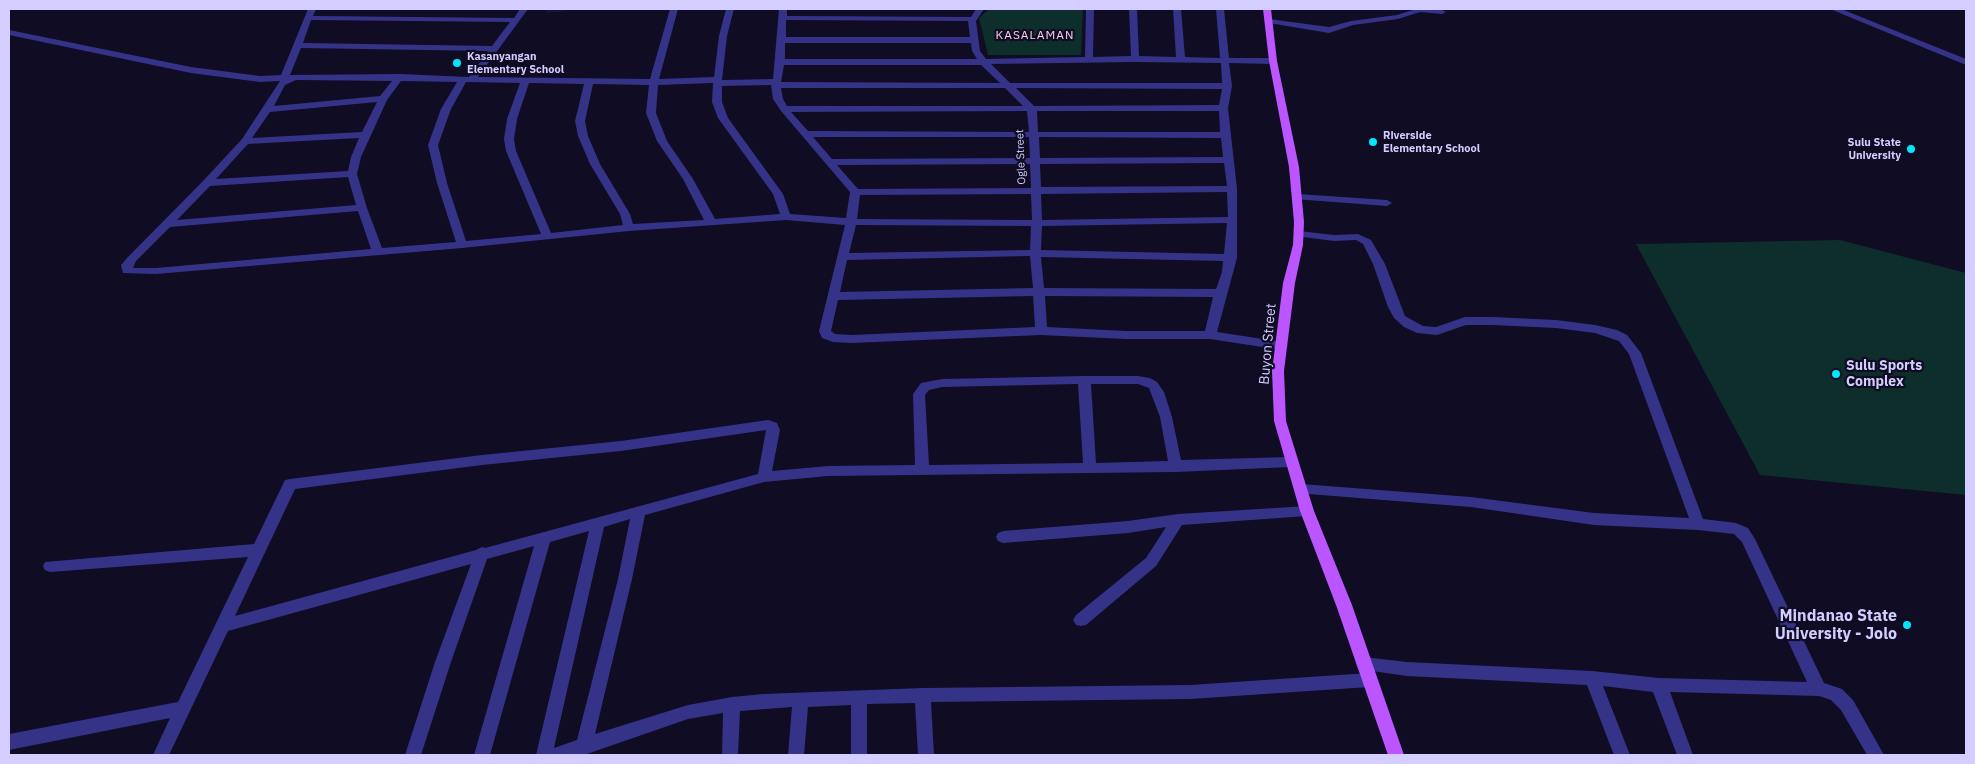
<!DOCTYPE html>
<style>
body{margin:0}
#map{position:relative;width:1975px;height:764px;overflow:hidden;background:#0f0c23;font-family:"IBM Plex Sans",sans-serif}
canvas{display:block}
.frame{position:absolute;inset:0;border:10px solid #d3ceff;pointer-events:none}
</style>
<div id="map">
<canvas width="1975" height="764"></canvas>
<div class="frame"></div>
</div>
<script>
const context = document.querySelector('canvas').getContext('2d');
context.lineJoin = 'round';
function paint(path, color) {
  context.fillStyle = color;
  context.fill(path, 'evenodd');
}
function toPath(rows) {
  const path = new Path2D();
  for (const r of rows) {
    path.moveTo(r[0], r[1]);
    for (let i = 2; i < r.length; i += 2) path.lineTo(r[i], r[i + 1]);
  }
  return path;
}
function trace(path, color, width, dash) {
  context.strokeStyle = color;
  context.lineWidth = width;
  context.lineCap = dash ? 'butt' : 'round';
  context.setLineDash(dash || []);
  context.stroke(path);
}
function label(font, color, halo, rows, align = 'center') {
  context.font = font + ' "IBM Plex Sans",sans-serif';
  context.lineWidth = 4.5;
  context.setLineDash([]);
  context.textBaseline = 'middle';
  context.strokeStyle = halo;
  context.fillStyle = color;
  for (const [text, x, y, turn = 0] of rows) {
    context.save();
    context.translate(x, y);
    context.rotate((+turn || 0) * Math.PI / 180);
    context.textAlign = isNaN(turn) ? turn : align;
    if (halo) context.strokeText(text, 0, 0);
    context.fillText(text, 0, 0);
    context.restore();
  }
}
const green = toPath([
 [989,9,1083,9,1081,55,988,55,979,18],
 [1840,240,1966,273,1966,495,1760,475,1636,244]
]);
const minor = toPath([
 [308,9,316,9,313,16,514,18,520,9,528,9,478,77,650,79,670,9,678,9,659,79,714,77,719,36,726,9,734,9,727,36,722,80,773,79,779,9,787,9,787,16,971,17,976,9,984,9,976,21,980,51,986,59,1085,57,1086,9,1094,9,1093,57,1131,56,1129,9,1137,9,1139,56,1176,57,1173,9,1181,9,1185,57,1220,58,1216,9,1224,9,1229,58,1273,58,1277,61,1273,64,1229,63,1232,86,1228,108,1237,189,1237,258,1217,332,1282,342,1288,346,1282,350,1210,339,1126,339,1041,335,852,343,833,342,822,338,819,331,845,225,786,220,629,231,462,248,156,274,123,273,121,265,128,257,203,181,242,139,280,81,260,82,191,73,9,35,9,30,191,67,260,76,281,75,308,9],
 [311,20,510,22,492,46,303,43,311,20],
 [786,20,968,21,970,37,786,37,786,20],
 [785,43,971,43,972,51,977,59,785,59,785,43],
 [301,48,488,51,469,77,400,74,290,75,301,48],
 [1135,62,1221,63,1222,83,1010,83,991,64,1135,62],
 [784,65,981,65,1000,83,781,82,784,65],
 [296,80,297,80,392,81,380,96,274,106,285,85,296,80],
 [401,81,457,82,441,109,428,145,437,183,456,242,382,248,367,208,357,174,361,157,387,100,401,81],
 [466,82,520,83,507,119,504,139,506,151,541,234,466,241,447,183,438,145,451,109,466,82],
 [529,83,584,84,575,121,578,136,590,164,620,214,623,225,551,233,516,151,514,139,517,119,529,83],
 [713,83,712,102,718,118,773,194,780,214,715,219,693,179,667,141,656,113,658,85,713,83],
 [593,84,649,85,646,113,657,141,683,179,704,220,633,224,630,214,600,164,588,136,585,121,593,84],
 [771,85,773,99,781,111,850,192,846,218,790,214,783,194,728,118,722,102,722,86,771,85],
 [781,88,1005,88,1023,106,787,106,783,99,781,88],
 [1016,88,1222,89,1219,105,1034,106,1016,88],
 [377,102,362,132,252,138,270,112,377,102],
 [1027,111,1029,132,808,131,791,112,1027,111],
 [1037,111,1219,111,1220,132,1038,132,1037,111],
 [813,137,1029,137,1030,158,832,159,813,137],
 [1039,137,1221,138,1223,157,1040,158,1039,137],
 [359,138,351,157,348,171,216,179,248,144,359,138],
 [1224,163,1227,186,1041,187,1040,164,1224,163],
 [1030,164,1031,188,858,189,837,165,1030,164],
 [348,177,356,205,177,220,210,186,348,177],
 [1227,192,1228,217,1042,220,1041,194,1227,192],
 [1031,194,1032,220,857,219,860,195,1031,194],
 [358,211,371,249,156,268,133,268,136,261,170,227,358,211],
 [1227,223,1224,254,1041,250,1042,226,1227,223],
 [856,225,1031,226,1030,250,849,253,856,225],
 [1030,256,1033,288,840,292,847,260,1030,256],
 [1041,257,1223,261,1222,272,1216,289,1044,288,1041,257],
 [1033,296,1035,327,852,335,835,334,831,331,838,300,1033,296],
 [1045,296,1213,297,1205,331,1126,331,1047,327,1045,296],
 [1416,9,1442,10,1446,12,1442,14,1420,12,1398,19,1353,25,1329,33,1269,23,1265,21,1269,19,1329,27,1351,21,1397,15,1416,9],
 [1830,9,1841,9,1966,59,1966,65,1830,9],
 [1298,194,1387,200,1392,203,1387,206,1294,199,1293,197,1294,195,1298,194],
 [1299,231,1334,235,1358,234,1371,240,1385,264,1405,316,1423,326,1436,327,1465,317,1493,317,1556,320,1595,325,1617,330,1627,335,1641,353,1703,519,1736,523,1748,528,1755,539,1824,683,1842,689,1853,700,1884,755,1867,755,1841,710,1831,700,1819,696,1670,692,1693,755,1677,755,1653,692,1603,686,1630,755,1614,755,1587,685,1407,676,1358,669,1356,664,1358,659,1364,657,1407,662,1592,671,1659,678,1807,682,1742,542,1734,534,1698,530,1594,525,1471,507,1296,493,1294,489,1296,485,1301,484,1471,497,1594,513,1689,518,1629,354,1619,341,1595,333,1556,328,1493,325,1466,325,1437,335,1417,333,1404,327,1394,318,1388,307,1373,264,1363,244,1356,240,1334,241,1295,236,1294,234,1295,232,1299,231],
 [1084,376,1138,376,1150,378,1157,382,1164,392,1172,417,1181,460,1291,457,1296,458,1298,462,1296,466,1291,467,1176,472,828,476,764,482,645,515,632,579,595,734,688,705,732,697,763,694,923,688,1190,685,1369,673,1375,675,1377,680,1375,685,1369,687,1190,699,931,702,934,755,918,755,915,703,867,704,867,755,851,755,851,705,808,707,804,755,788,755,792,707,740,711,738,755,722,755,723,713,688,719,584,755,536,755,589,531,550,542,490,755,474,755,534,546,487,559,451,662,421,755,405,755,435,662,471,564,228,631,169,755,153,755,170,718,9,750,9,734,178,702,248,557,50,572,45,570,43,566,45,562,254,544,285,480,290,479,482,455,621,441,768,420,777,423,780,430,772,471,828,466,915,465,913,394,921,383,942,379,1084,376],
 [1078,384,1083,463,929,465,925,395,929,390,942,387,1078,384],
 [1091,384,1138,384,1149,388,1160,417,1168,461,1096,463,1091,384],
 [766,430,758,474,485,548,482,547,476,550,235,616,295,489,482,465,621,451,766,430],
 [630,519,618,579,577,740,554,748,604,527,630,519],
 [1307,506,1312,507,1314,511,1312,515,1307,516,1182,525,1156,566,1086,625,1081,626,1076,625,1073,620,1076,615,1146,558,1166,527,1128,533,1003,543,998,541,996,537,998,533,1003,531,1128,521,1178,514,1307,506]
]);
const major = toPath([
 [1263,9,1271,9,1277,61,1299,167,1304,222,1303,245,1295,283,1284,371,1286,421,1314,511,1352,605,1404,755,1388,755,1336,605,1300,511,1274,421,1272,371,1283,283,1293,245,1294,222,1289,167,1269,61,1263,9]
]);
const shadedWall = toPath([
 [546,9,566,9,566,11,547,13]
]);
const markers = [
 [457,63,5,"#00e7f9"],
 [1373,142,5,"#00e7f9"],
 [1911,149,5,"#00e7f9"],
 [1836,374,5,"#00e7f9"],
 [1907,625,5,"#00e7f9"]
];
const farPoinames = [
 ["Kasanyangan",467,57],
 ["Elementary School",467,70],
 ["Riverside",1383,136],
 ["Elementary School",1383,149],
 ["Sulu State",1901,143,"right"],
 ["University",1901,156,"right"]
];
const farStreetnames = [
 ["Ogle Street",1021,157,-92]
];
const farNeighbourhoodnames = [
 ["KASALAMAN",1035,36]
];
const streetNames = [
 ["Buyon Street",1268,344,-85]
];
const poiNames = [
 ["Sulu Sports",1846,366],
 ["Complex",1846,382]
];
const nearPoinames = [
 ["Mindanao State",1897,616],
 ["University - Jolo",1897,634]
];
paint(green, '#0e2e2c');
paint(minor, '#343387');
paint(major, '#b5f');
paint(shadedWall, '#191238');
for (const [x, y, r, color] of markers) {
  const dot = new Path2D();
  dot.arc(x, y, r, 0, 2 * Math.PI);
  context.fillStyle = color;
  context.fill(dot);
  trace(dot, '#0f0c23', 2);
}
label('bold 11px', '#d3ceff', '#0f0c23', farPoinames, 'left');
label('11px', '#d3ceff', '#0f0c23', farStreetnames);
context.letterSpacing = '1px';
label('12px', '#ffd0ef', '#0f0c23', farNeighbourhoodnames);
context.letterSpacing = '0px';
label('14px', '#d3ceff', '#0f0c23', streetNames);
label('bold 14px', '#d3ceff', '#0f0c23', poiNames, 'left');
label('bold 16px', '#d3ceff', '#0f0c23', nearPoinames, 'right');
</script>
